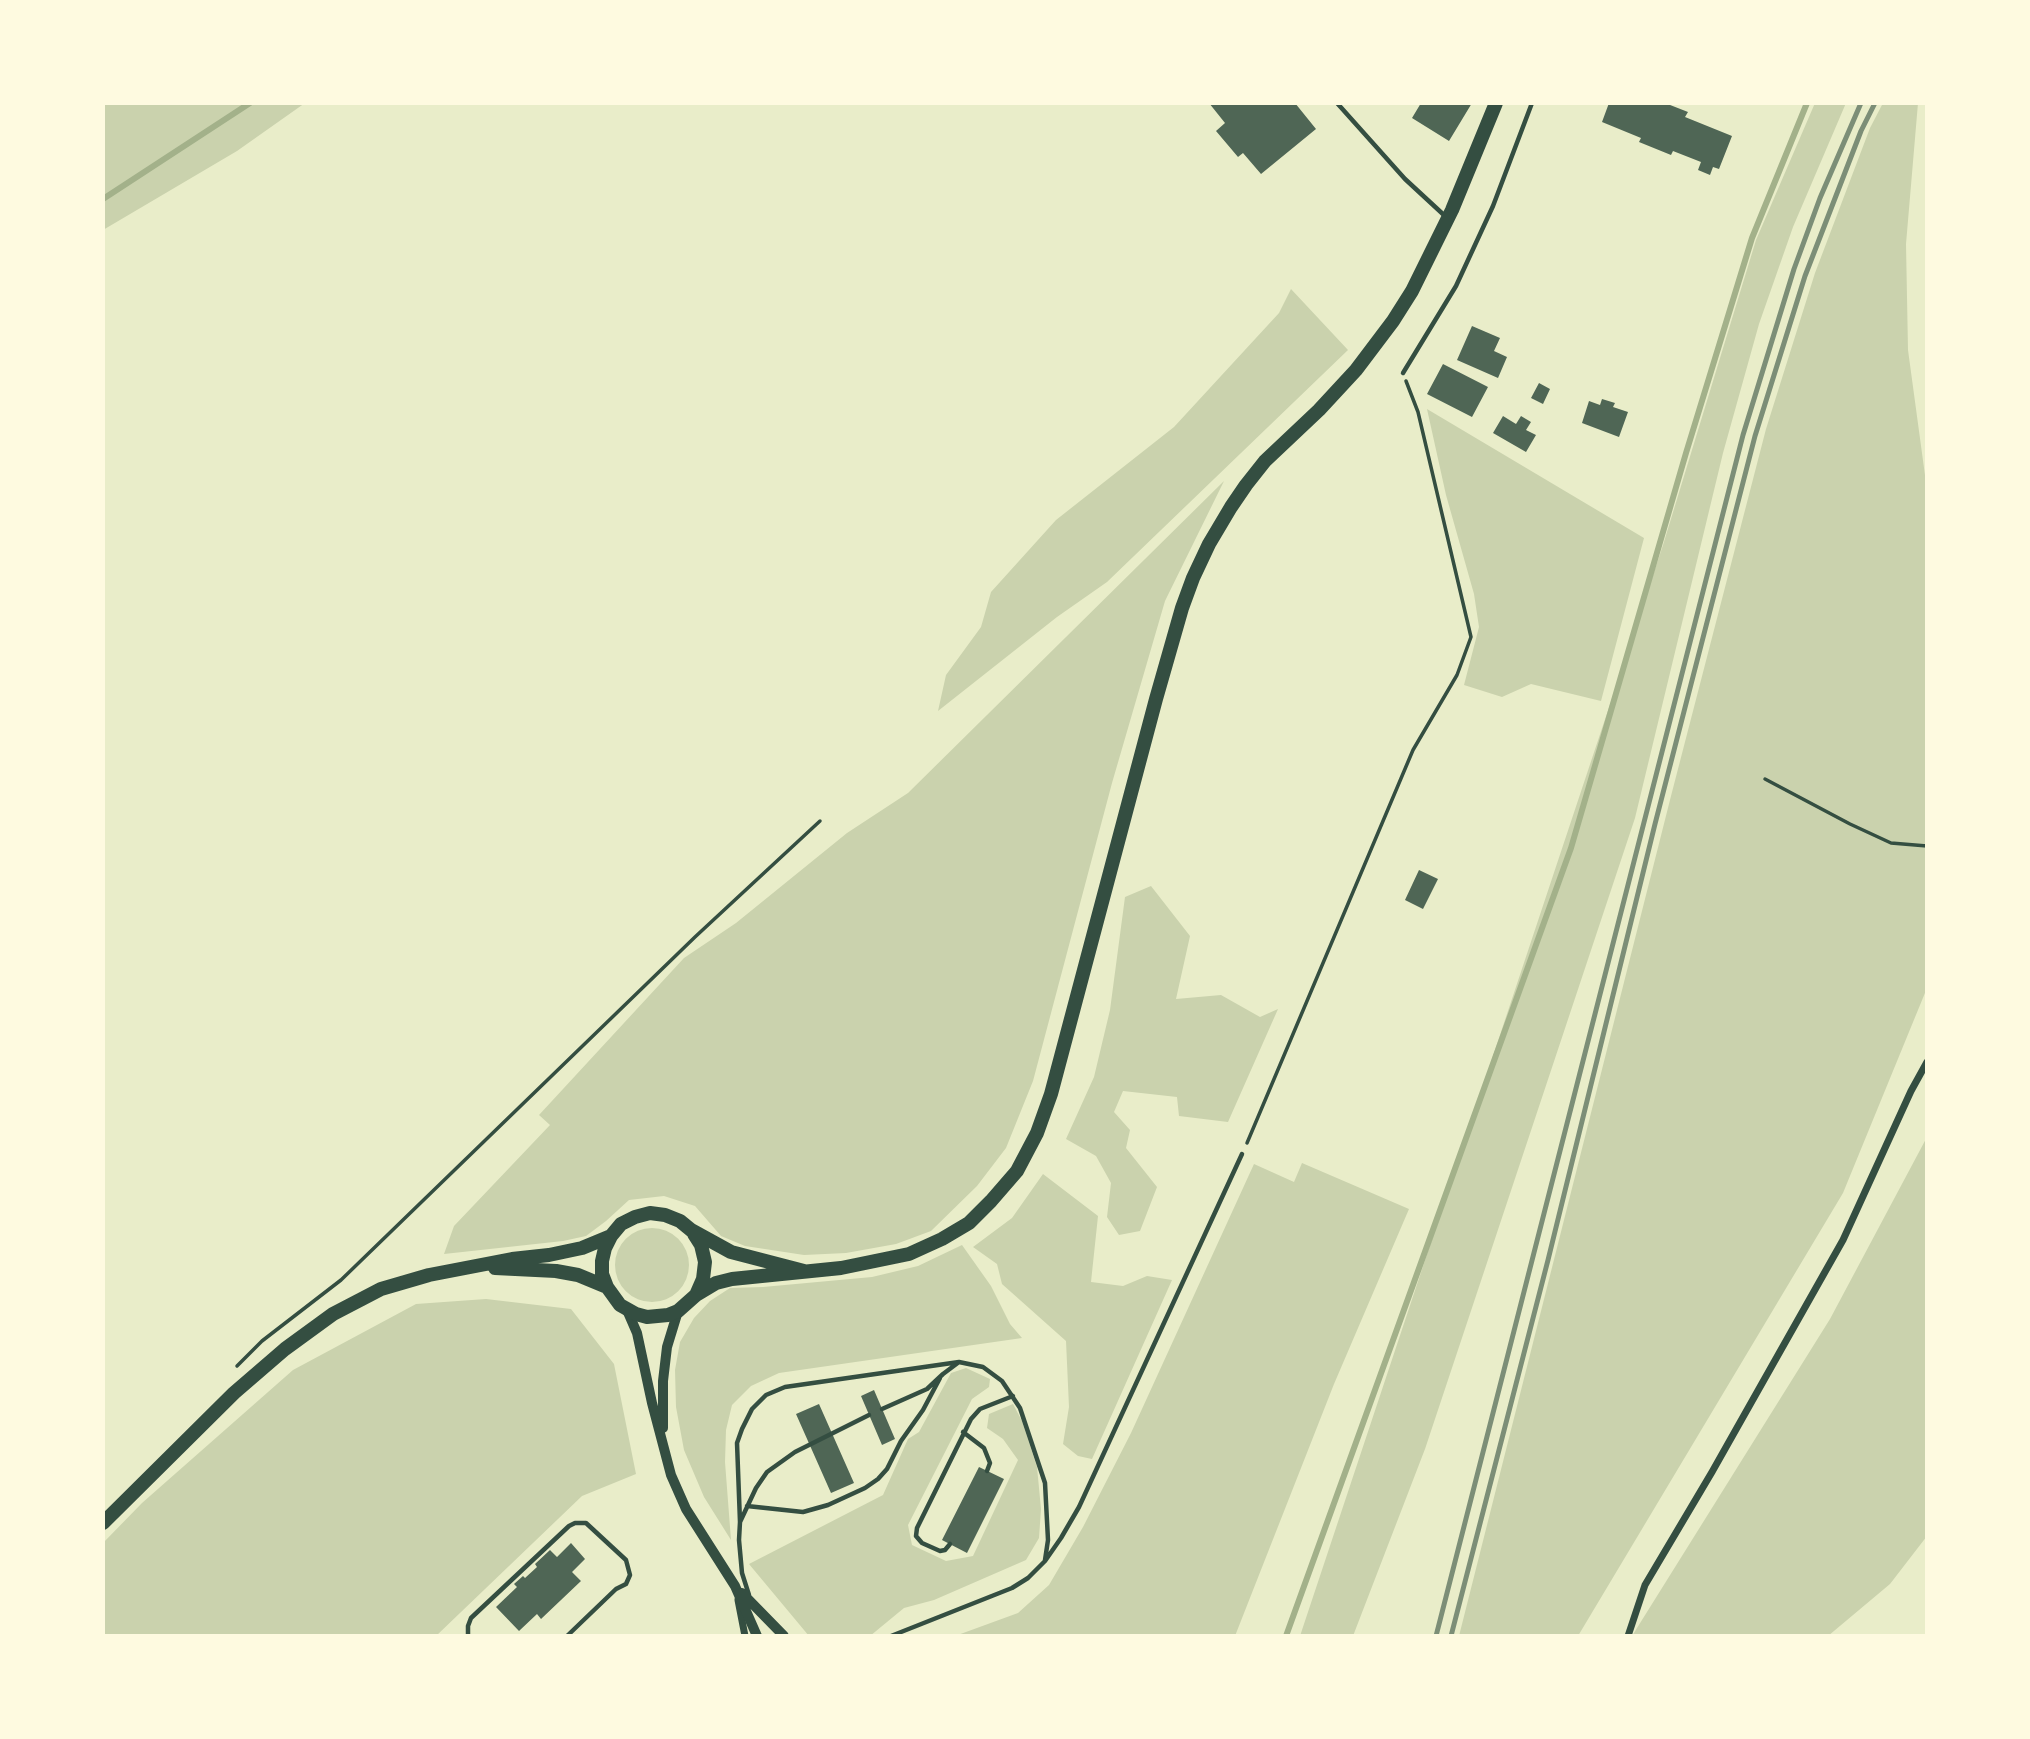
<!DOCTYPE html>
<style>
body{margin:0}
#map{position:relative;width:2030px;height:1739px;overflow:hidden;background:#e9edc9;font-family:Quicksand,sans-serif}
canvas{display:block}
.frame{position:absolute;inset:0;border:105px solid #fefae0;pointer-events:none}
</style>
<div id="map">
<canvas width="2030" height="1739"></canvas>
<div class="frame"></div>
</div>
<script>
const context = document.querySelector('canvas').getContext('2d');
context.lineJoin = 'round';
function paint(path, color) {
  context.fillStyle = color;
  context.fill(path, 'evenodd');
}
function toPath(rows) {
  const path = new Path2D();
  for (const r of rows) {
    if (r.length === 3) {
      path.moveTo(r[0] + r[2], r[1]);
      path.arc(r[0], r[1], r[2], 0, 2 * Math.PI);
      continue;
    }
    path.moveTo(r[0], r[1]);
    for (let i = 2; i < r.length; i += 2) path.lineTo(r[i], r[i + 1]);
  }
  return path;
}
function trace(path, color, width, dash) {
  context.strokeStyle = color;
  context.lineWidth = width;
  context.lineCap = dash ? 'butt' : 'round';
  context.setLineDash(dash || []);
  context.stroke(path);
}
const green = toPath([
 [103,103,305,103,237,151,103,230],
 [1815,103,1846,103,1793,227,1759,324,1723,453,1635,818,1425,1449,1353,1636,1300,1636,1663,545,1756,240],
 [1883,103,1918,103,1906,244,1908,350,1927,490,1927,988,1843,1193,1578,1636,1459,1636,1671,796,1766,429,1815,273,1870,128],
 [1291,289,1348,350,1107,582,1057,617,938,711,946,675,981,627,991,592,1056,520,1174,427,1279,313],
 [1427,409,1644,538,1601,701,1531,684,1502,697,1464,685,1479,627,1474,594,1446,495],
 [1224,481,1165,601,1112,783,1033,1081,1006,1148,977,1186,931,1231,896,1244,846,1253,804,1255,745,1246,721,1236,695,1206,664,1196,629,1200,606,1221,586,1236,563,1241,444,1254,454,1226,550,1125,539,1115,684,958,736,923,847,833,908,793],
 [1151,886,1190,936,1176,999,1221,995,1260,1017,1278,1009,1228,1122,1179,1116,1177,1097,1123,1091,1114,1112,1130,1130,1126,1148,1157,1187,1140,1231,1119,1235,1107,1217,1111,1183,1096,1156,1066,1139,1094,1077,1110,1010,1125,897],
 [1927,1137,1927,1536,1890,1584,1828,1636,1632,1636,1830,1319],
 [1302,1163,1409,1209,1334,1384,1235,1636,955,1636,1018,1613,1049,1585,1083,1527,1131,1433,1254,1164,1294,1182],
 [1043,1174,1098,1216,1091,1282,1123,1286,1147,1276,1172,1280,1092,1459,1078,1456,1063,1444,1069,1407,1066,1341,1002,1284,997,1264,973,1247,1012,1218],
 [652,1265,37],
 [962,1245,991,1286,1010,1324,1022,1338,779,1373,751,1386,732,1405,726,1430,725,1462,731,1540,704,1497,684,1450,676,1407,675,1370,680,1342,694,1318,710,1301,730,1288,763,1287,872,1277,918,1266],
 [486,1299,571,1309,614,1364,636,1474,582,1496,436,1636,103,1636,103,1543,142,1503,293,1370,416,1304],
 [966,1368,990,1379,989,1387,972,1399,908,1525,912,1545,946,1561,973,1556,1018,1460,1003,1439,987,1428,989,1414,1013,1404,1022,1421,1037,1467,1041,1509,1039,1538,1026,1560,934,1600,904,1608,870,1636,809,1636,749,1564,883,1495,908,1439,919,1432,951,1373]
]);
const stream = toPath([
 [103,199,250,103],
 [1286,1636,1571,848,1686,453,1752,238,1807,103]
]);
const building = toPath([
 [1209,103,1295,103,1316,129,1261,174,1243,153,1238,157,1216,131,1225,123],
 [1421,103,1472,103,1449,141,1412,118],
 [1609,103,1650,103,1655,105,1656,103,1665,103,1688,112,1685,117,1732,136,1719,169,1713,167,1710,175,1698,170,1701,162,1673,151,1671,155,1639,142,1641,138,1602,122],
 [1472,326,1500,338,1494,351,1507,357,1498,378,1457,360],
 [1443,364,1488,387,1472,417,1427,394],
 [1539,383,1550,389,1543,404,1531,398],
 [1602,399,1615,403,1613,407,1628,412,1619,437,1582,423,1589,401,1600,405],
 [1503,416,1516,424,1521,416,1531,422,1526,430,1536,435,1526,452,1493,433],
 [1419,870,1438,879,1423,909,1405,900],
 [874,1390,895,1439,882,1445,861,1396],
 [819,1404,854,1483,831,1493,796,1414],
 [979,1467,1004,1479,967,1553,942,1540],
 [571,1543,585,1559,572,1572,581,1581,541,1619,537,1614,519,1631,496,1607,517,1587,514,1584,523,1576,525,1578,537,1567,535,1564,550,1550,557,1557]
]);
const path = toPath([
 [1765,779,1850,824,1891,843,1927,846],
 [1247,1143,1413,750,1457,675,1471,637,1418,412,1406,381],
 [237,1366,262,1341,341,1280,695,937,820,821]
]);
const service = toPath([
 [1337,103,1405,179,1445,216],
 [1403,373,1456,286,1493,206,1532,103],
 [882,1409,927,1389,943,1374,959,1362,983,1367,1002,1381,1020,1408,1045,1483,1048,1540,1045,1560],
 [963,1432,984,1448,990,1463,987,1471],
 [747,1506,803,1512,828,1505,865,1488,878,1479,887,1469,901,1441,923,1410,940,1378],
 [740,1522,737,1443,742,1429,752,1409,766,1395,785,1387,959,1362],
 [950,1544,945,1550,940,1551,922,1543,916,1536,917,1528,971,1419,980,1409,1013,1396],
 [749,1595,742,1573,739,1540,740,1522,756,1488,767,1472,795,1452,869,1415],
 [468,1636,468,1626,471,1618,569,1526,575,1523,586,1523,626,1560,630,1575,626,1584,616,1589,567,1636],
 [891,1636,1012,1588,1028,1578,1045,1561,1061,1538,1079,1507,1242,1154]
]);
const minor = toPath([
 [738,1600,745,1636],
 [1628,1636,1645,1585,1712,1472,1843,1240,1911,1091,1927,1062]
]);
const tertiary = toPath([
 [627,1310,637,1333,652,1403,671,1475,686,1509,735,1586,757,1636],
 [663,1428,663,1381,667,1347,678,1311],
 [742,1593,784,1636]
]);
const primary = toPath([
 [694,1234,701,1245,705,1262,703,1279,696,1295],
 [495,1268,556,1271,578,1275,607,1287],
 [804,1271,731,1252,691,1230,680,1221,665,1215,650,1213,635,1217,621,1224,611,1236,605,1248,602,1261,602,1274,607,1287,620,1305,636,1314,647,1317,668,1315,678,1311,696,1295,716,1283,732,1279,841,1268,909,1254,942,1239,969,1223,991,1201,1017,1171,1037,1133,1051,1094,1156,699,1182,608,1193,578,1209,544,1231,507,1246,485,1265,461,1319,410,1356,370,1393,321,1412,291,1452,210,1496,103],
 [103,1523,234,1393,285,1349,333,1314,381,1289,429,1275,512,1259,549,1255,582,1248,611,1236]
]);
const rail = toPath([
 [1436,1636,1743,435,1794,269,1820,198,1861,103],
 [1451,1636,1548,1260,1655,824,1755,436,1805,276,1861,131,1875,103]
]);
paint(green, '#cad2ad');
trace(stream, '#a3b18a', 6);
paint(building, '#4f6655');
trace(path, '#344e41', 3.5);
trace(service, '#344e41', 4.5);
trace(minor, '#344e41', 7);
trace(tertiary, '#344e41', 10);
trace(primary, '#344e41', 14);
trace(rail, '#7c8e77', 5);
</script>
